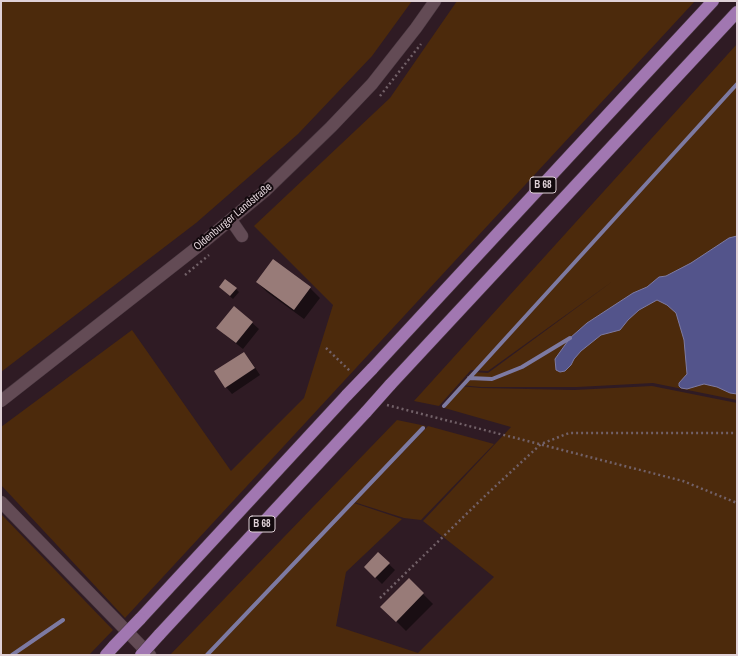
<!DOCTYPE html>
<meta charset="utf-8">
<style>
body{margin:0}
#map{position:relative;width:738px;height:656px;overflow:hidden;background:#2f1b24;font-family:"Archivo Narrow",sans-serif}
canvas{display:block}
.frame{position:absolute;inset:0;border:2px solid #dfd1d7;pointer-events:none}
</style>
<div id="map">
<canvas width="738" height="656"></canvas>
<div class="frame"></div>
</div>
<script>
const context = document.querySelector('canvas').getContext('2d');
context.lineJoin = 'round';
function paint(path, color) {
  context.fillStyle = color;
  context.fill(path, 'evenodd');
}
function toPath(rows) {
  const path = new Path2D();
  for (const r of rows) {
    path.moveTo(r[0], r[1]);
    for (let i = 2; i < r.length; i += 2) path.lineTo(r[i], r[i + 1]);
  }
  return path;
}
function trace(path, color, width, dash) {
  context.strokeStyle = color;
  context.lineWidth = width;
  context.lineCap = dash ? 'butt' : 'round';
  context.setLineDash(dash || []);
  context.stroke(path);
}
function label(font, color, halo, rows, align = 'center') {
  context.font = font + ' "Archivo Narrow",sans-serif';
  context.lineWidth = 4;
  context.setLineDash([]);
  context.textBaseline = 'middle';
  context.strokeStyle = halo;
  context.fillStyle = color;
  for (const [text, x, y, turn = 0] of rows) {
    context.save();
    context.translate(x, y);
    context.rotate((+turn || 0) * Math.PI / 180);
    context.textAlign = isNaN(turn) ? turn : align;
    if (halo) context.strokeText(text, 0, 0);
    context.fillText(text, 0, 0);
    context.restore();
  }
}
const green = toPath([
 [1,1,412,1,372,56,298,134,196,223,1,372],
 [457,1,695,1,125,618,1,485,1,427,132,330,231,471,304,398,333,305,254,226,390,98],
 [737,44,737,400,653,383,577,387,481,387,460,385,472,372,488,373,613,281,488,371,471,370,439,406,414,401],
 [459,386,481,388,574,390,652,386,737,403,737,655,170,655,397,420,426,426,351,502,402,519,346,572,336,626,418,653,494,577,423,521,511,427,441,407],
 [428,426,494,444,421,520,404,518,354,502],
 [1,514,113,630,89,655,1,655]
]);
const water = toPath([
 [737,236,737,394,730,393,717,387,704,384,687,389,681,388,679,386,679,383,687,374,684,340,676,313,667,305,657,300,639,310,628,320,620,330,601,335,581,351,574,359,571,365,565,371,560,372,556,370,555,359,570,338,587,323,633,293,647,287,659,277,666,276,691,263,729,238,737,236]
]);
const shadow = toPath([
 [257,282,310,288,320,298,304,319,267,292],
 [236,289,239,292,233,299,223,290],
 [234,307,259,329,243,349,224,334],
 [244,353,250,360,260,375,232,394,226,387],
 [378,554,395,570,382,584,365,567],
 [409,580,433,604,406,631,382,607]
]);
const stream = toPath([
 [469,378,492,379,522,367,570,338],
 [444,406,737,84],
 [12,655,63,620],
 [207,655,423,428]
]);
const building = toPath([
 [273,259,311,287,294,310,256,282],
 [225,279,237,288,230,296,219,287],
 [234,306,253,322,236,343,216,328],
 [244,352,255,368,225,388,214,371],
 [378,552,390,563,375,578,364,567],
 [409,578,424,593,396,622,380,607]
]);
const path = toPath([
 [380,96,421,44],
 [185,275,209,255],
 [326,348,351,372],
 [387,405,683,481,737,503],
 [380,598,487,494,541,444,569,433,737,433]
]);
const minor = toPath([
 [231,220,242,236],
 [1,401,205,241,265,191,331,127,372,84,416,28,435,1],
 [1,502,150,655]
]);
const highway = toPath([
 [372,369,713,1],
 [390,385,737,12],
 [140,619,347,395],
 [159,635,366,412],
 [106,655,114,646]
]);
const highwayBridge = toPath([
 [347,395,372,369],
 [366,412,390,385],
 [114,646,140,619],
 [141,655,159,635]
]);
const shields = [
 [543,185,26],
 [262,524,26]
];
const shieldNames = [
 ["B 68",543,185],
 ["B 68",262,524]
];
const streetNames = [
 ["Oldenburger Landstraße",233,217,-40]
];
paint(green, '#4c2a0c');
paint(water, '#53548b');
trace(water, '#7d7aa2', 1);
paint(shadow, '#0007');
trace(stream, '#7d7aa2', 4);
paint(building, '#987b78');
trace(minor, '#47363e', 13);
trace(highway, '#47363e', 13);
trace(path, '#726168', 2.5, [2, 3]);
trace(minor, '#634b55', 12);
trace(highway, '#a177b1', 12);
trace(highwayBridge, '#47363e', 13, []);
trace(highwayBridge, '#a177b1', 12);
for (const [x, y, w] of shields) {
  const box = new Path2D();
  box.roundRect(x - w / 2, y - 8, w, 16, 3);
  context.fillStyle = '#12090d';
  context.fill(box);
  trace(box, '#dfd1d7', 1);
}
label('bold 10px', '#dfd1d7', null, shieldNames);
label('11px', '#dfd1d7', '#12090d', streetNames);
</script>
